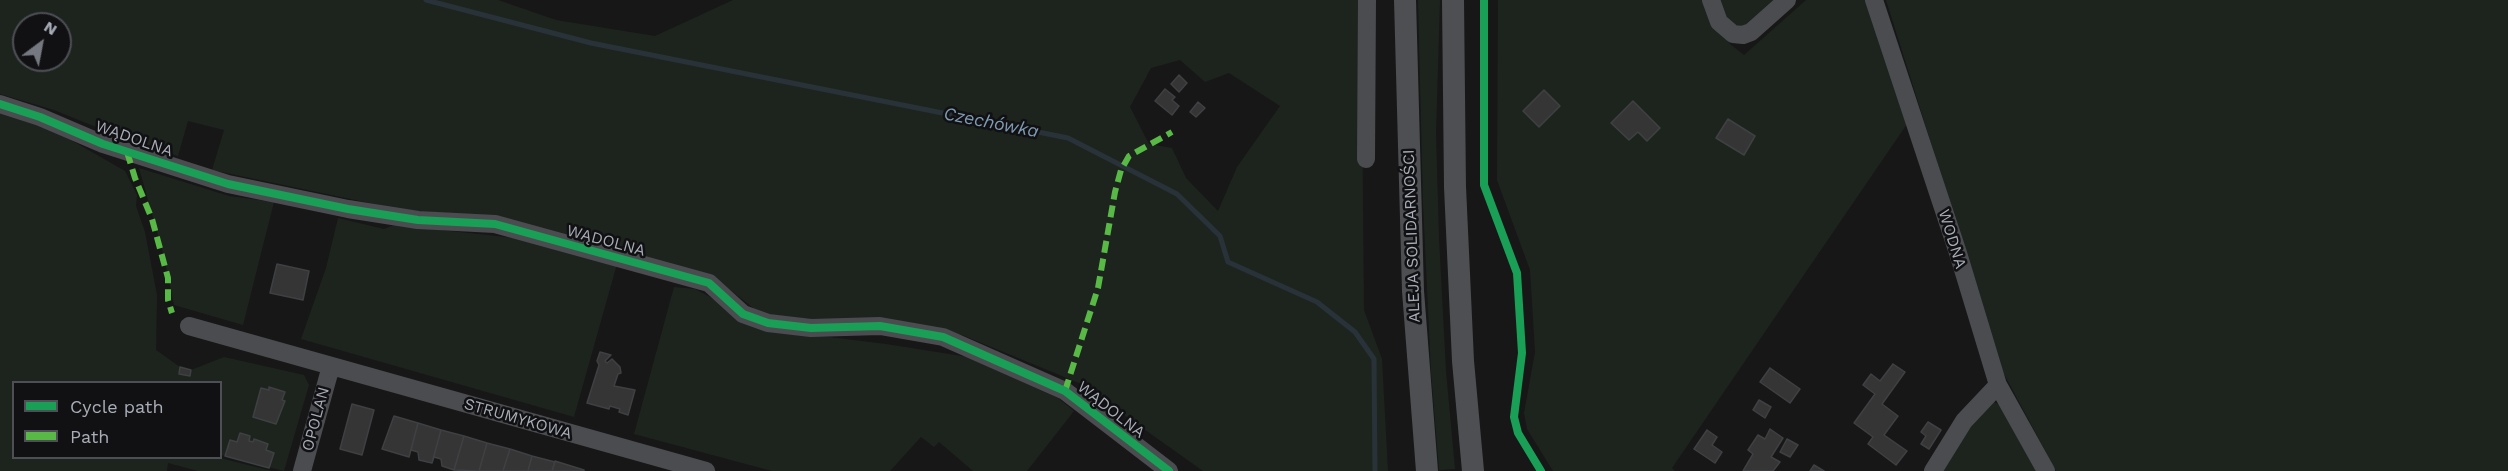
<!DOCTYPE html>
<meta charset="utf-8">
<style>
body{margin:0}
#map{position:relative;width:2508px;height:471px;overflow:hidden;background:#171717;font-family:"Work Sans",sans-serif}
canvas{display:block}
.legend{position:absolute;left:12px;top:381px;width:210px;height:78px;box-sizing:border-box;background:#111113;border:2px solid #4d4f55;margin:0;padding:8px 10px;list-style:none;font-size:18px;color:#a8adb8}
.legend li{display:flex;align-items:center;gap:12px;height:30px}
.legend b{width:30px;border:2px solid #4d4f55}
.north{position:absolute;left:12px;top:12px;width:60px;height:60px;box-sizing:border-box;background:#111113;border:2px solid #4d4f55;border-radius:50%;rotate:32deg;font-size:16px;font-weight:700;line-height:24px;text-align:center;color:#a8adb8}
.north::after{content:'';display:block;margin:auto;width:21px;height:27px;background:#757880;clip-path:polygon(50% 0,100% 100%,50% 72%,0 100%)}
</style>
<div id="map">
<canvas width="2508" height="471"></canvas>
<ul class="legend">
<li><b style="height:8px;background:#1a9f57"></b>Cycle path</li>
<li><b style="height:8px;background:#58b947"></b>Path</li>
</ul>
<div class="north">N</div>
</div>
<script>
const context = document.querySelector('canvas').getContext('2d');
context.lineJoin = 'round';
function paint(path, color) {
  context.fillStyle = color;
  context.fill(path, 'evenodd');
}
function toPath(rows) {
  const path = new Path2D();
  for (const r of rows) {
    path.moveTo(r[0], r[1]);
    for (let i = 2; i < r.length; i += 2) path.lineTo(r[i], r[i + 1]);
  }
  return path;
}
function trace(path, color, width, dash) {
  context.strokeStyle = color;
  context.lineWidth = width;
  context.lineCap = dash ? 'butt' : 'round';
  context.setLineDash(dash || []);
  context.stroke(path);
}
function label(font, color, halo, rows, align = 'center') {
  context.font = font + ' "Work Sans",sans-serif';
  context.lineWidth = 5;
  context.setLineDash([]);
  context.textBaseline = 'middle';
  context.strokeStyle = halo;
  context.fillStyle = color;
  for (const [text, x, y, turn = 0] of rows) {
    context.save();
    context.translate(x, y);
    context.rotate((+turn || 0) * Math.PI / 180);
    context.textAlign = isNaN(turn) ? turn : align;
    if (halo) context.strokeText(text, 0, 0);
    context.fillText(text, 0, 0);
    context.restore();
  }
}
const green = toPath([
 [0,0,498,0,556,20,655,36,733,0,1361,0,1364,310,1382,359,1388,471,1203,471,1079,383,962,335,761,314,711,275,495,216,403,210,212,170,224,130,188,121,178,156,128,140,54,110,0,94],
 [24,24,60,24,60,60,24,60],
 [1180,60,1205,82,1229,73,1280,106,1237,167,1218,211,1186,178,1172,148,1149,144,1130,107,1151,68],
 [1418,0,1440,0,1436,133,1439,238,1446,371,1455,469,1439,470,1431,372,1423,204],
 [1498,0,1707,0,1716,26,1730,44,1744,55,1806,0,1869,0,1907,124,1672,468,1675,471,1553,471,1527,429,1524,413,1535,352,1530,270,1497,180],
 [1719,0,1786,0,1756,27,1732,26,1725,21],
 [1886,0,2508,0,2508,471,2056,471,2003,372],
 [0,111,57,132,125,171,137,195,136,206,145,232,157,295,156,350,180,367,179,374,190,376,191,370,224,357,304,375,309,385,284,471,221,455,220,382,14,382,14,458,220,458,272,471,198,471,168,463,167,471,0,471],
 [139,168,229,196,274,202,243,325,174,305,163,253],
 [338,218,384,229,394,225,515,238,617,264,574,417,301,339,326,268],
 [674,287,695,289,772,330,886,344,968,357,1058,398,1074,411,1027,471,973,471,939,442,934,447,921,437,890,471,772,471,634,434],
 [1991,401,1999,404,2036,471,1941,471,1966,431]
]);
const stream = toPath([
 [426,0,591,43,1068,138,1177,194,1220,236,1228,262,1317,302,1355,332,1374,359,1375,471]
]);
const building = toPath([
 [1179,75,1187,83,1179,92,1171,84,1179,75],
 [1165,89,1175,97,1172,100,1179,106,1172,115,1155,101,1165,89],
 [1544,90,1560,106,1539,127,1523,111,1544,90],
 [1633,101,1660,128,1647,141,1638,132,1629,140,1611,123,1633,101],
 [1198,102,1205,108,1196,117,1190,112,1198,102],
 [1728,119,1755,136,1744,155,1716,138,1728,119],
 [277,264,309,271,303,300,270,293,277,264],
 [600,352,611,355,605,361,607,363,612,359,620,367,621,373,618,374,614,386,635,390,628,415,619,412,620,409,610,406,609,409,587,403,599,365,597,361,600,352],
 [1893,364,1905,372,1882,404,1898,416,1884,435,1907,451,1896,465,1868,444,1873,437,1854,423,1875,394,1863,385,1871,374,1880,381,1893,364],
 [180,367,191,370,190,376,179,374,180,367],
 [1770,368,1800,389,1790,403,1760,382,1770,368],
 [269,387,285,392,282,400,285,401,276,424,253,417,261,388,269,390,269,387],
 [1759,400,1771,407,1765,418,1753,410,1759,400],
 [352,404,374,410,362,455,340,449,352,404],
 [394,416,418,423,409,457,382,449,394,416],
 [1928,422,1941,430,1929,449,1921,444,1926,436,1921,432,1928,422],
 [418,423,441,430,432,463,419,460,418,452,411,450,418,423],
 [1770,429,1783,438,1771,457,1780,462,1773,471,1743,471,1753,454,1748,450,1758,435,1765,439,1770,429],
 [441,430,464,436,454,470,442,466,441,459,434,457,432,463,441,430],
 [1707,430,1717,437,1712,445,1722,452,1715,463,1694,449,1707,430],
 [240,433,250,436,249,441,253,442,254,439,268,444,266,450,274,453,269,468,225,456,230,440,237,442,240,433],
 [464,436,487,443,479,471,454,470,464,436],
 [1787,439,1798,445,1790,457,1780,452,1787,439],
 [487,443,510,449,503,471,479,471,487,443],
 [510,449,532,456,528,471,503,471,510,449],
 [532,456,555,462,552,471,528,471,532,456],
 [555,461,584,470,584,471,552,471,555,461],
 [1814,465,1824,471,1810,471,1814,465]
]);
const minor = toPath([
 [1711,0,1719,22,1733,34,1743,35,1751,32,1787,0],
 [1874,0,1958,253,1998,385,2046,471],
 [0,104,40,117,103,144,228,184,348,209,418,220,495,224,709,283,743,314,768,323,811,328,880,326,943,337,1065,391,1169,471],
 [1366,159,1367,0],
 [189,326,706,471],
 [302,471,331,366],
 [1933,471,1964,421,1998,385]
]);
const major = toPath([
 [1405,0,1413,291,1427,471],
 [1453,0,1455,187,1463,361,1473,471]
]);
const quiet = toPath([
 [127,152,135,178,152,219,168,278,168,300,172,313],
 [1065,391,1098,288,1115,192,1121,170,1129,156,1172,132]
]);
const cycleway = toPath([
 [1484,0,1484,185,1517,273,1522,353,1514,417,1518,433,1541,471],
 [0,104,40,117,103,144,228,184,348,209,418,220,495,224,709,283,743,314,768,323,811,328,880,326,943,337,1065,391,1169,471]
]);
const streetNames = [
 ["WĄDOLNA",134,139,19],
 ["ALEJA SOLIDARNOŚCI",1412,236,-92],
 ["WODNA",1952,239,73],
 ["WĄDOLNA",606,241,15],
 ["WĄDOLNA",1111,410,38],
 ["OPOLAN",316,419,-75],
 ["STRUMYKOWA",518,419,16]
];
const waterNames = [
 ["Czechówka",991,123,11]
];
paint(green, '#1d241e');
trace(stream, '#2a3239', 5);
paint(building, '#353536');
trace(building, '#3f4043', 1.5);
trace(minor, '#4b4c50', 18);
trace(major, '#4d4f52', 22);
trace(quiet, '#58b947', 6, [12, 6]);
trace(cycleway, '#1a9f57', 8);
label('16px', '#a8adb8', '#111113', streetNames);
label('italic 18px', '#7f9bb3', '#111113', waterNames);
</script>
